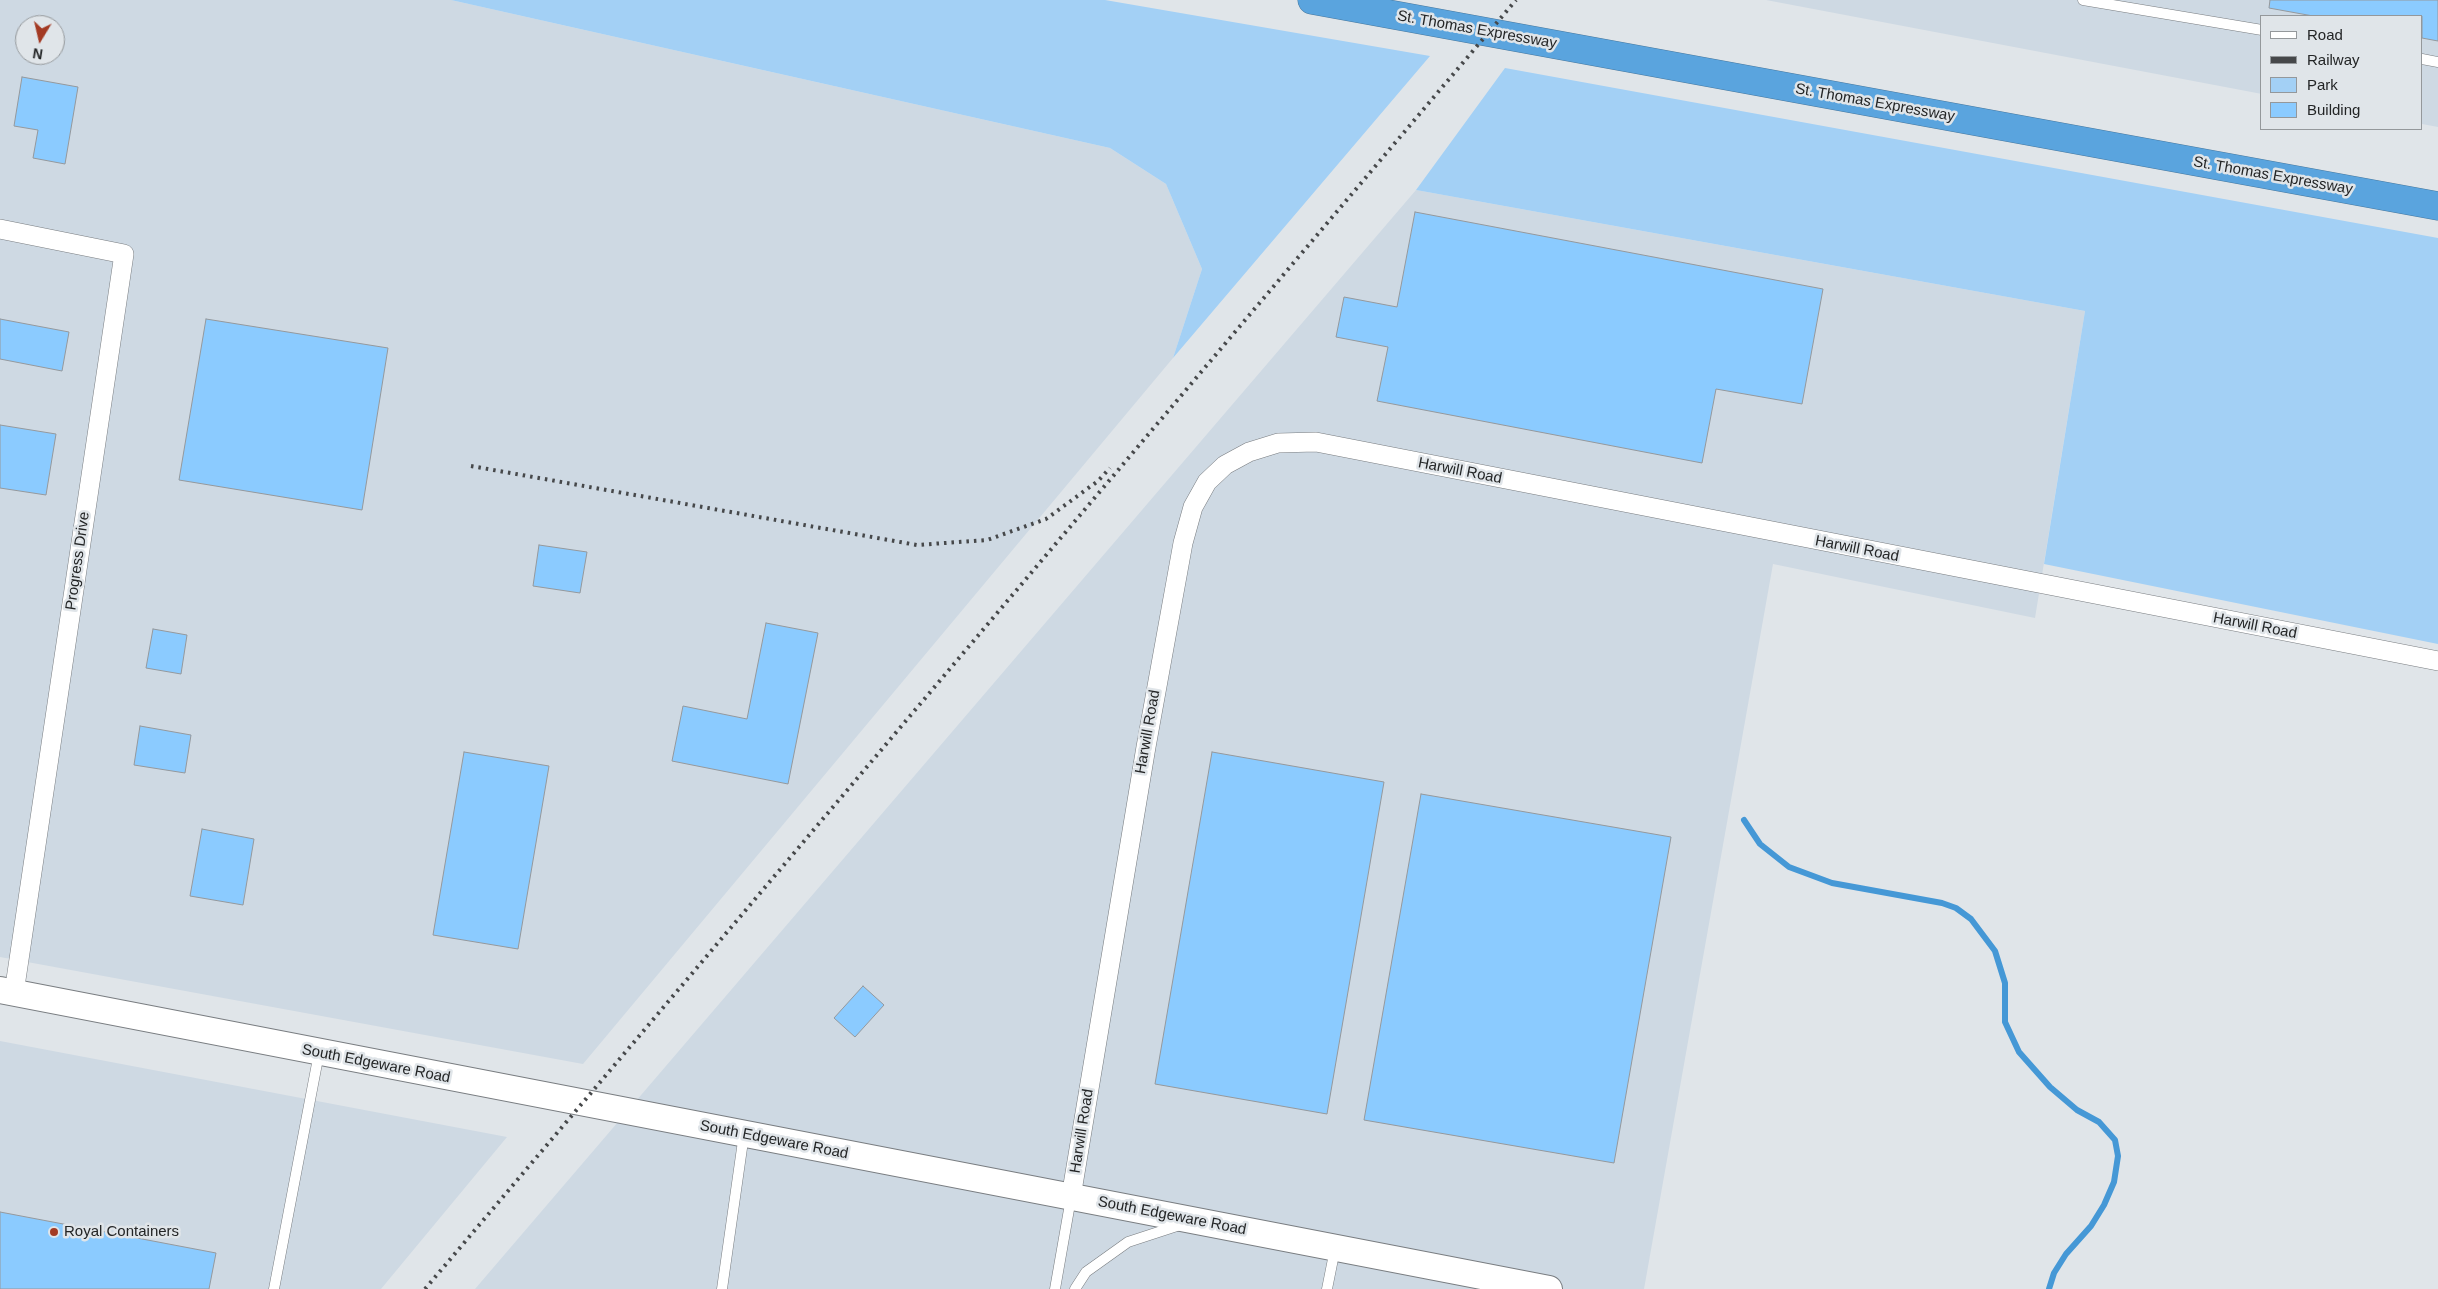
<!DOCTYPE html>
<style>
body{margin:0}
#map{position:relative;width:2438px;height:1289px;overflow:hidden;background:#e0e5e9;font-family:Helvetica,sans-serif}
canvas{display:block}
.legend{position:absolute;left:2260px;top:15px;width:162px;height:115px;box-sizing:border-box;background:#e0e5e9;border:1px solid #94989b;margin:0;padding:6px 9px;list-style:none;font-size:15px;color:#232526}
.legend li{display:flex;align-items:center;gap:10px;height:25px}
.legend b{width:25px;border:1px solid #94989b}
.north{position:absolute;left:15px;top:15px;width:50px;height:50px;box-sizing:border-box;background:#e0e5e9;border:1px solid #94989b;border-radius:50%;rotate:189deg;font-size:14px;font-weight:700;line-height:20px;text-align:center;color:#232526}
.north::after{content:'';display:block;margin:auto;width:18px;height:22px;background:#a33a23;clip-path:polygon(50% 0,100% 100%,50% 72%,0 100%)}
</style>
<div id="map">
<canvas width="2438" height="1289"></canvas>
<ul class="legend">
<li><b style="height:6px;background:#fff"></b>Road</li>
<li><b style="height:6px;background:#46484a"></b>Railway</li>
<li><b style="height:14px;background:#a3d0f5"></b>Park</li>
<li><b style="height:14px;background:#8bcbff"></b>Building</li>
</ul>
<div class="north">N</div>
</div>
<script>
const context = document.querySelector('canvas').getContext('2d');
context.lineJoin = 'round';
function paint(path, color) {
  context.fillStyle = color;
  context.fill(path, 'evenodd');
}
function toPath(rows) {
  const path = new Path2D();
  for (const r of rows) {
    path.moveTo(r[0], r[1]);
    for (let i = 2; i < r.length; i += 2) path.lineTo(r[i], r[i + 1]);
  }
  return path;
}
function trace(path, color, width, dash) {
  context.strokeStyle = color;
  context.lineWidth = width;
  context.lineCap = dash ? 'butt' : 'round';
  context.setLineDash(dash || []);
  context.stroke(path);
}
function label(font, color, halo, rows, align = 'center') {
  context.font = font + ' Helvetica,sans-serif';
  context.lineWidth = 5;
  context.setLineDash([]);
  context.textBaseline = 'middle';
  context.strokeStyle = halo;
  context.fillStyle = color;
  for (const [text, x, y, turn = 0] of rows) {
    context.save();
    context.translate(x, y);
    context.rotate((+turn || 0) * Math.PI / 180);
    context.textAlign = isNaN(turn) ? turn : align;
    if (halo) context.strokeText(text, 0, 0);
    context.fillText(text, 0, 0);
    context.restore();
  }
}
const built = toPath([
 [0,0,451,0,1110,148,1166,184,1202,269,1173,358,583,1064,0,957],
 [25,25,55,25,55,55,25,55],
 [1766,0,2438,0,2438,127,2422,124,2422,16,2262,16,2262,94],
 [1416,190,2085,311,2035,618,1773,564,1644,1289,475,1289],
 [0,1041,507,1137,381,1289,0,1289]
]);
const green = toPath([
 [451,0,1105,0,1430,56,1173,358,1202,269,1166,184,1110,148],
 [1505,68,2438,238,2438,644,2044,564,2085,311,1416,190]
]);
const stream = toPath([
 [1744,820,1760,844,1789,867,1832,883,1942,903,1956,908,1971,919,1995,951,2005,983,2005,1022,2019,1052,2050,1087,2077,1110,2099,1122,2115,1140,2118,1156,2114,1182,2104,1205,2091,1226,2066,1254,2054,1273,2049,1289]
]);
const building = toPath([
 [2270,0,2438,0,2438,41,2422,38,2422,16,2313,16,2269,8,2270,0],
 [22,77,78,87,65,164,33,158,38,130,14,126,22,77],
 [1415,212,1823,289,1802,404,1716,389,1702,463,1377,401,1388,347,1336,337,1344,297,1397,307,1415,212],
 [0,319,69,332,62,371,0,359,0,319],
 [206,319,388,348,362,510,179,480,206,319],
 [0,425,56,434,46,495,0,488,0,425],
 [539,545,587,552,580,593,533,586,539,545],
 [766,623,818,633,788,784,672,761,683,706,747,719,766,623],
 [153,629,187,635,181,674,146,668,153,629],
 [140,726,191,735,185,773,134,765,140,726],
 [464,752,549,766,518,949,433,935,464,752],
 [1212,752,1384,782,1327,1114,1155,1084,1212,752],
 [1421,794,1671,837,1614,1163,1364,1120,1421,794],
 [202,829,254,839,243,905,190,896,202,829],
 [863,986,884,1005,855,1037,834,1018,863,986],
 [0,1212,216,1253,209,1289,0,1289,0,1212]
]);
const service = toPath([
 [2083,0,2262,30],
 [2422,59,2438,62],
 [274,1289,319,1053],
 [722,1289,744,1134],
 [1055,1289,1071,1198],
 [1075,1289,1086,1272,1128,1242,1180,1225],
 [1327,1289,1335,1249]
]);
const minor = toPath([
 [0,229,124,254,14,993],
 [1071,1197,1146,747,1183,543,1193,507,1207,482,1225,465,1249,452,1278,443,1316,442,2438,661]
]);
const secondary = toPath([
 [0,990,1549,1289]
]);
const motorway = toPath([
 [1312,0,2438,206]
]);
const rail = toPath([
 [471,466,917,545,987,540,1046,519,1098,481,1110,468],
 [425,1289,1516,0]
]);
const markers = [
 [54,1232,5,"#a33a23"]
];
const streetNames = [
 ["St. Thomas Expressway",1477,30,10],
 ["St. Thomas Expressway",1875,103,10],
 ["St. Thomas Expressway",2273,176,10],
 ["Harwill Road",1460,471,11],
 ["Harwill Road",1857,549,11],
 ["Progress Drive",78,561,-82],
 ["Harwill Road",2255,626,11],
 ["Harwill Road",1148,732,-80],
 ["South Edgeware Road",376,1064,11],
 ["Harwill Road",1082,1131,-81],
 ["South Edgeware Road",774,1140,11],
 ["South Edgeware Road",1172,1216,11]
];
const poiNames = [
 ["Royal Containers",64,1232]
];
paint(built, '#ced9e3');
paint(green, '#a3d0f5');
trace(stream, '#4598d6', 6);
paint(building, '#8bcbff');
trace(building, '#95999d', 1);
trace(service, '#797d81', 11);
trace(minor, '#797d81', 20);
trace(secondary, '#797d81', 28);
trace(motorway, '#47789e', 29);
trace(service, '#fff', 10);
trace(minor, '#fff', 19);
trace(secondary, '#fff', 26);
trace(motorway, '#5aa4de', 28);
trace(rail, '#46484a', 4, [2.5, 5]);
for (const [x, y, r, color] of markers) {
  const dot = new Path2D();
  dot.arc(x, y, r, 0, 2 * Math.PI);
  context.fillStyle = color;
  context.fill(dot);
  trace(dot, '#e0e5e9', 2);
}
label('15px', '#232526', '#e0e5e9', streetNames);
label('15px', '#232526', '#e0e5e9', poiNames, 'left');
</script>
